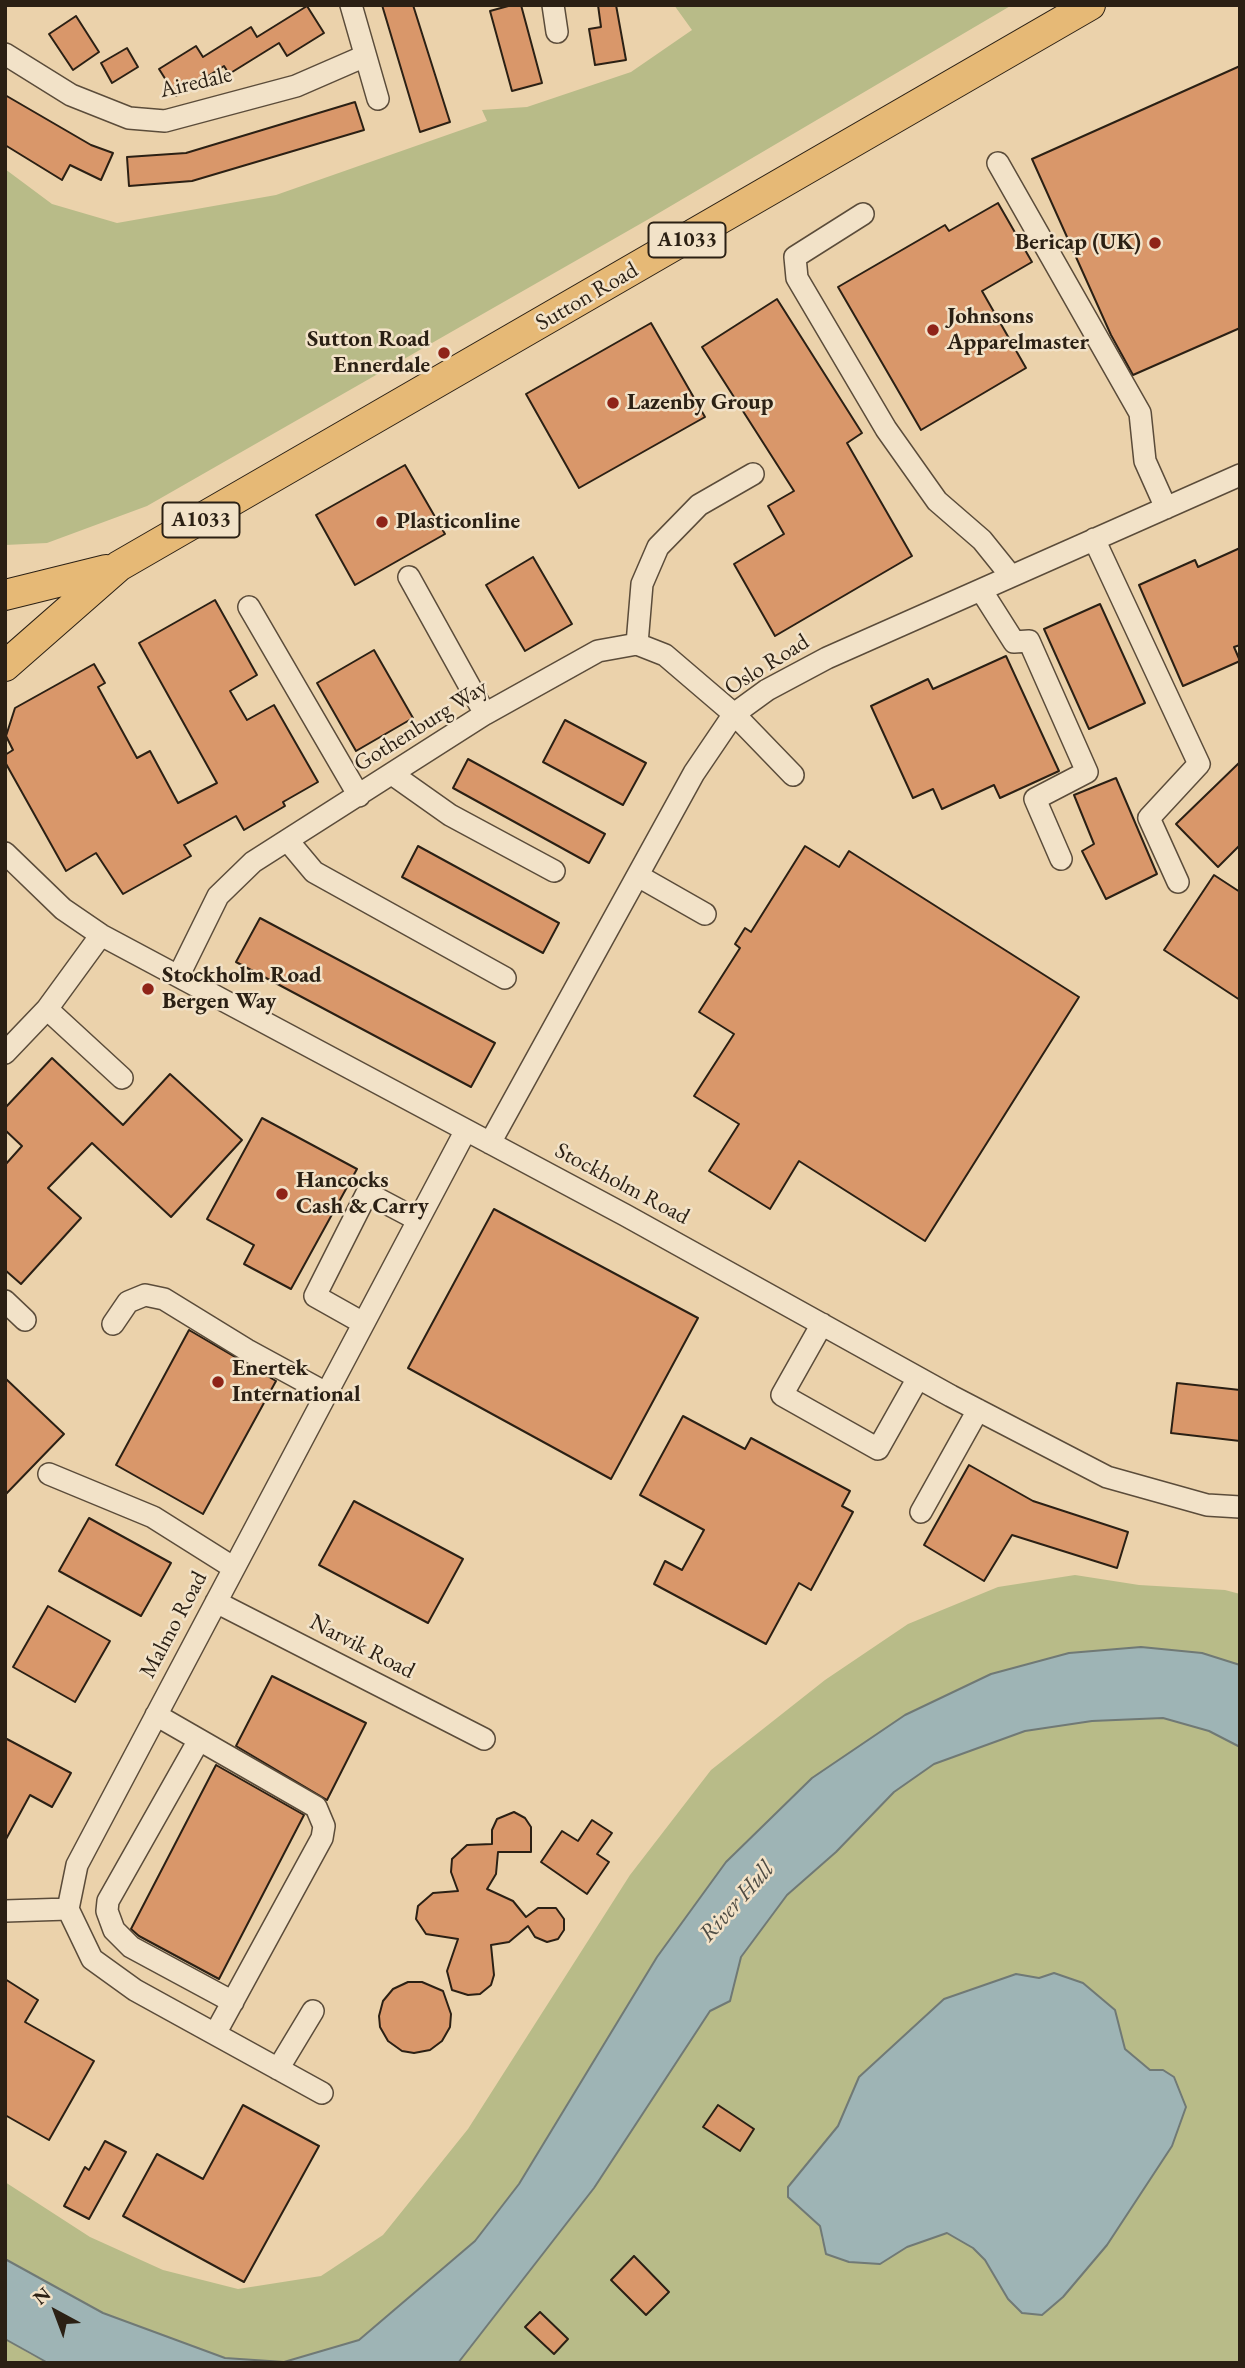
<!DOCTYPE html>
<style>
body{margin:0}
#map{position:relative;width:1245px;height:2368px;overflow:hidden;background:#ebd2ab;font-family:"EB Garamond",serif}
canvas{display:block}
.frame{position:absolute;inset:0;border:7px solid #2b2014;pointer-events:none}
.north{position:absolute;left:21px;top:2277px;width:70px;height:70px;-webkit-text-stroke:5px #f2e2c8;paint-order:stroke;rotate:319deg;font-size:19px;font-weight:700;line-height:28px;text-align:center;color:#2b2014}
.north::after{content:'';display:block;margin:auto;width:24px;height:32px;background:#2b2014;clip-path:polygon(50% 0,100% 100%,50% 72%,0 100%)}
</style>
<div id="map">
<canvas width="1245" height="2368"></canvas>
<div class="frame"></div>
<div class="north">N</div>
</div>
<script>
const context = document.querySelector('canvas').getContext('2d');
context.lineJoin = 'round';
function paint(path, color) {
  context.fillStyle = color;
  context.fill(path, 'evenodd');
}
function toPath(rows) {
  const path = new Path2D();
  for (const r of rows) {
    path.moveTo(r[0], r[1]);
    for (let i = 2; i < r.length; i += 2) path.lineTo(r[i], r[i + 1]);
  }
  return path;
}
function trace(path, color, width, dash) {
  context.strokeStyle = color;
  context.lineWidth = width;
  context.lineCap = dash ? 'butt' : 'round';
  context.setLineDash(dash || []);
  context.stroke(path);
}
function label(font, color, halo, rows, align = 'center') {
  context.font = font + ' "EB Garamond",serif';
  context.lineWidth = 5;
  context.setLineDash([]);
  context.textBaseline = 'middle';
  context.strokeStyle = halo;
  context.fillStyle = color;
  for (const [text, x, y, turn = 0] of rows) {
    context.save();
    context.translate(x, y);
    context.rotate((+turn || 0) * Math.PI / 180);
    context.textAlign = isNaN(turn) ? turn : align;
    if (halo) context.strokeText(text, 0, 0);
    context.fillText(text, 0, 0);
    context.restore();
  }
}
const green = toPath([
 [674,5,1012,5,647,220,147,506,47,543,5,545,5,169,52,204,117,223,276,195,487,121,482,110,527,107,631,72,692,30],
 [1075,1575,1139,1585,1225,1590,1240,1594,1240,1665,1202,1653,1141,1647,1069,1653,726,1862,657,1957,519,2184,475,2241,359,2340,284,2362,225,2358,103,2313,5,2259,5,2182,90,2237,163,2270,238,2289,321,2276,383,2235,468,2129,630,1875,711,1770,825,1680,908,1624,998,1587],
 [1163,1718,1209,1731,1240,1747,1240,2363,458,2363,594,2188,710,2011,729,2000,741,1957,787,1895,836,1852,894,1792,934,1764,1025,1731,1092,1721],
 [1054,1973,1115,2010,1125,2049,1150,2070,1163,2070,1172,2146,1147,2182,1022,2313,1008,2299,985,2260,973,2248,947,2233,907,2247,879,2264,850,2262,822,2241,820,2226,788,2187,838,2126,859,2077,944,1999,1016,1974,1039,1978],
 [5,2339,30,2354,48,2363,5,2363]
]);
const water = toPath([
 [1141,1647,1202,1653,1240,1665,1240,1747,1209,1731,1163,1718,1092,1721,1025,1731,934,1764,894,1792,836,1852,787,1895,741,1957,730,2001,710,2011,594,2188,458,2363,48,2363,5,2339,5,2259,103,2313,225,2358,284,2362,359,2340,475,2241,519,2184,657,1957,726,1862,812,1778,905,1715,991,1674,1069,1653,1141,1647],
 [1054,1973,1083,1983,1115,2010,1125,2049,1150,2070,1163,2070,1174,2077,1186,2107,1172,2146,1107,2245,1063,2297,1042,2315,1022,2313,1008,2299,985,2260,973,2248,947,2233,907,2247,880,2264,849,2262,826,2254,820,2226,788,2197,788,2187,838,2126,859,2077,944,1999,1016,1974,1039,1978,1054,1973]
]);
const building = toPath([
 [382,5,413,5,450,122,420,132,382,5],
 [512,5,521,5,542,83,512,91,490,11,512,5],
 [598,5,616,5,626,60,595,65,589,29,601,27,598,5],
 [307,6,324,33,287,56,279,43,229,74,224,66,176,96,159,69,196,46,203,57,251,27,257,37,307,6],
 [76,16,99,52,73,70,49,34,76,16],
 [127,48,138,67,112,83,101,63,127,48],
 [1240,66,1240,328,1133,375,1111,335,1032,159,1240,66],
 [5,95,91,145,113,153,101,180,70,165,62,180,5,145,5,95],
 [355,102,364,130,192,181,129,186,127,157,186,153,355,102],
 [998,203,1032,262,982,291,1026,368,921,430,838,287,945,225,949,231,998,203],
 [777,299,862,433,847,443,912,556,775,636,734,564,784,534,768,506,794,491,702,347,777,299],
 [651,323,705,417,579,488,526,394,651,323],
 [405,465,445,534,355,585,316,515,405,465],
 [1240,548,1240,645,1234,647,1240,661,1183,686,1139,585,1195,560,1198,567,1240,548],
 [533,557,572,624,525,651,486,585,533,557],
 [215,600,257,675,230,691,247,720,274,705,318,782,283,802,285,806,244,830,236,816,184,845,191,856,123,894,96,853,66,871,5,762,5,755,13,750,6,736,15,708,94,664,105,683,98,687,137,758,150,751,178,803,217,783,139,643,215,600],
 [1100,604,1145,703,1089,729,1044,629,1100,604],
 [374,650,413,718,356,751,317,683,374,650],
 [1006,656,1059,771,1000,798,994,785,942,809,933,789,913,798,871,706,928,679,933,689,1006,656],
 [565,720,646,763,623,805,543,762,565,720],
 [468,759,605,834,589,863,453,788,468,759],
 [1240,762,1240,845,1218,867,1176,824,1240,762],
 [1116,778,1157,874,1106,899,1082,851,1094,844,1074,795,1116,778],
 [418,846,559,923,543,953,402,877,418,846],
 [805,846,839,867,849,851,1079,997,925,1241,799,1161,770,1209,709,1171,739,1124,694,1096,734,1034,699,1012,740,948,735,944,745,928,751,932,805,846],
 [1214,875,1240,892,1240,1000,1164,950,1214,875],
 [260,918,495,1043,471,1087,236,962,260,918],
 [52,1058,123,1125,170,1074,242,1140,171,1217,92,1143,48,1188,81,1218,21,1284,5,1270,5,1165,22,1146,5,1130,5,1108,52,1058],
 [262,1118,357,1169,291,1289,244,1264,254,1245,207,1219,262,1118],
 [494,1209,698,1318,611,1479,408,1368,494,1209],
 [189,1330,276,1381,203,1514,116,1465,189,1330],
 [5,1378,64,1434,5,1495,5,1378],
 [1177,1383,1240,1390,1240,1441,1171,1433,1177,1383],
 [683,1416,745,1449,751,1438,850,1491,842,1506,853,1512,811,1590,799,1583,766,1644,654,1584,665,1561,682,1570,704,1530,640,1495,683,1416],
 [969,1465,1033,1501,1128,1532,1117,1568,1012,1535,984,1581,924,1545,969,1465],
 [354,1501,463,1559,428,1623,319,1565,354,1501],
 [89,1518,171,1563,141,1616,59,1571,89,1518],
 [48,1606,110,1641,75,1702,13,1667,48,1606],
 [272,1676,366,1723,327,1800,236,1746,272,1676],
 [5,1738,71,1773,52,1807,30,1795,5,1841,5,1738],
 [216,1765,304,1815,219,1979,139,1936,131,1929,216,1765],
 [514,1812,525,1818,531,1827,531,1852,498,1852,496,1874,487,1889,513,1901,526,1917,538,1908,556,1908,564,1919,564,1930,558,1939,547,1942,535,1937,528,1926,509,1942,491,1945,494,1975,491,1985,480,1994,468,1995,452,1990,447,1971,458,1939,426,1934,416,1919,418,1906,433,1893,458,1891,451,1872,452,1859,467,1845,492,1844,492,1830,497,1819,514,1812],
 [592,1820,612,1833,597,1854,609,1862,587,1894,541,1862,562,1831,578,1841,592,1820],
 [5,1979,38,2000,25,2022,94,2061,49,2140,5,2115,5,1979],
 [408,1982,422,1982,443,1991,451,2014,450,2027,442,2041,430,2050,414,2053,402,2051,388,2041,380,2027,379,2016,383,2001,393,1989,408,1982],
 [243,2105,319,2146,244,2282,123,2216,157,2154,203,2179,243,2105],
 [718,2105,754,2129,740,2151,703,2127,718,2105],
 [105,2141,126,2152,89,2219,64,2206,85,2167,89,2170,105,2141],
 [634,2256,669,2292,646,2315,611,2280,634,2256],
 [540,2312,568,2339,554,2354,525,2327,540,2312]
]);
const minor = toPath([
 [351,5,378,99],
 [553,5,557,32],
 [5,54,71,95,129,118,165,121,296,86,365,56],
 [998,163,1140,413,1145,461,1166,508],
 [863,214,795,257,797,278,886,429,937,501,982,540,1011,576],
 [1094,539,1199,764,1149,818,1178,882],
 [409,577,485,714],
 [981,590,1014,642,1029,641,1087,772,1035,799,1061,859],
 [249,607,359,796],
 [637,644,642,584,658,547,699,505,753,474],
 [392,774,450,815,554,871],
 [288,841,314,872,505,978],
 [5,853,63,909,101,935,625,1215,951,1396,1107,1477,1207,1505,1240,1507],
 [640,877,705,914],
 [179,975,218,896,253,862,485,714,598,651,637,644,665,655,734,714,793,775],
 [47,1009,122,1078],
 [5,1053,47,1009,101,935],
 [490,1143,694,773,734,714,767,690,827,658,1240,475],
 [5,1301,25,1320],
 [363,1323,315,1296,367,1193,418,1220],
 [113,1324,128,1302,145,1295,164,1299,247,1350,326,1393],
 [822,1324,782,1395,878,1449,918,1378],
 [49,1474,153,1517,234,1568],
 [921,1512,978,1410],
 [216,1602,484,1739],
 [156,1715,316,1807,324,1826,322,1838,215,2034],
 [199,1740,108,1901,107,1911,114,1930,131,1947,233,2002],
 [5,1911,68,1909],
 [278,2069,313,2011],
 [322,2093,135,1990,92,1959,68,1909,77,1865,466,1130]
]);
const highway = toPath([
 [5,595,106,570],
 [5,666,119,566,1090,5]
]);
const markers = [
 [1155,243,7,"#8f2418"],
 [933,330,7,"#8f2418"],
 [444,353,7,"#8f2418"],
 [613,403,7,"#8f2418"],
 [382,522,7,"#8f2418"],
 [148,989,7,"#8f2418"],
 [282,1194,7,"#8f2418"],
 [218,1382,7,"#8f2418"]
];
const shields = [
 [687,240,77],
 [201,520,77]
];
const shieldNames = [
 ["A1033",687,240],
 ["A1033",201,520]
];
const streetNames = [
 ["Airedale",196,83,-13],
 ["Sutton Road",587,297,-30],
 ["Oslo Road",767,665,-32],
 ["Gothenburg Way",421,726,-32],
 ["Stockholm Road",622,1184,28],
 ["Malmo Road",174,1625,-62],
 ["Narvik Road",362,1647,27]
];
const poiNames = [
 ["Bericap (UK)",1141,243,"right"],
 ["Johnsons",947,317],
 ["Apparelmaster",947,343],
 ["Sutton Road",430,340,"right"],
 ["Ennerdale",430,366,"right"],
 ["Lazenby Group",627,403],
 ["Plasticonline",396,522],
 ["Stockholm Road",162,976],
 ["Bergen Way",162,1002],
 ["Hancocks",296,1181],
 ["Cash & Carry",296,1207],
 ["Enertek",232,1369],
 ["International",232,1395]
];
const waterNames = [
 ["River Hull",737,1902,-48]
];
paint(green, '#b8bb88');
paint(water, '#9eb4b5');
trace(water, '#707975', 2);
paint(building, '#d9976a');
trace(building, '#2b2014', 2);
trace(minor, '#5b4c3a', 24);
trace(highway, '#2b2014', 32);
trace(minor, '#f2e2c8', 21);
trace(highway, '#e6b976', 30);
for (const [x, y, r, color] of markers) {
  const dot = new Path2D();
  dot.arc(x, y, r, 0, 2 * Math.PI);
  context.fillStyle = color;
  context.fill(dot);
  trace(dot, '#f2e2c8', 2.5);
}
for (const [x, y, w] of shields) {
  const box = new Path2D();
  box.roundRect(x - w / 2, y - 17.5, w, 35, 5);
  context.fillStyle = '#f2e2c8';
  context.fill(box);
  trace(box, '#2b2014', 2);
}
label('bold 21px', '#2b2014', null, shieldNames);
label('23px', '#2b2014', '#f2e2c8', streetNames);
label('bold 23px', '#2b2014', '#f2e2c8', poiNames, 'left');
label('italic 24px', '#4e4c44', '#f2e2c8', waterNames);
</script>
